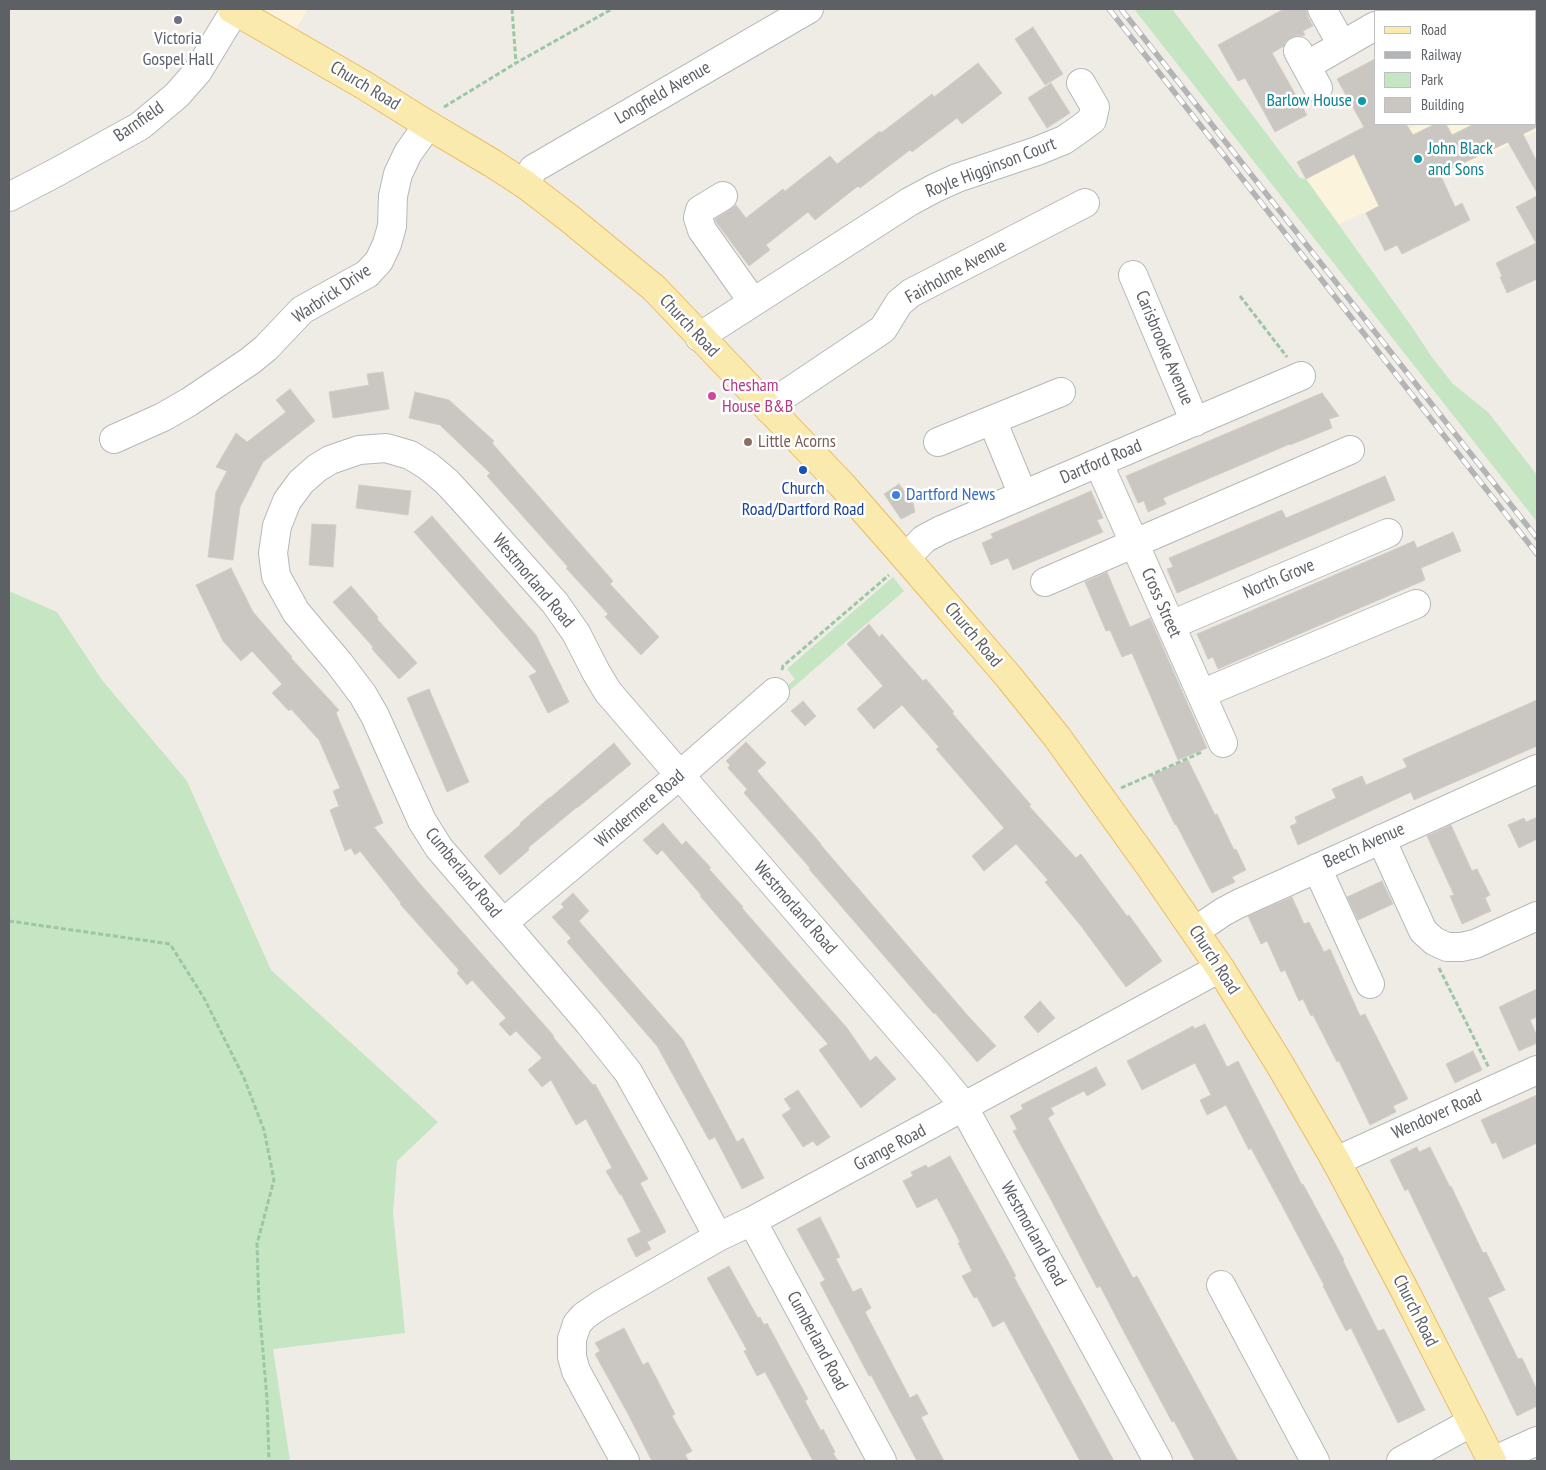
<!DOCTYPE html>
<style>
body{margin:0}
#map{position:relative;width:1546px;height:1470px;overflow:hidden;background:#efece5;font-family:"PT Sans Narrow",sans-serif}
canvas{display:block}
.frame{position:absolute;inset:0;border:10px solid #5d6165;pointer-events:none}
.legend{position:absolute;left:1374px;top:10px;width:162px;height:115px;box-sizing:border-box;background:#fff;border:1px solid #bec0c1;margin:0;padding:6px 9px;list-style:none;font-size:15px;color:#5d6165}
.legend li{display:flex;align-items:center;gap:10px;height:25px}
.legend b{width:25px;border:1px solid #bec0c1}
</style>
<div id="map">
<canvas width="1546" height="1470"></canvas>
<div class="frame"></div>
<ul class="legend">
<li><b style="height:6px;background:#fbeaad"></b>Road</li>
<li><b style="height:6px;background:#b3b4b5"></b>Railway</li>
<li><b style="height:14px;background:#c5e5c3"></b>Park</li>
<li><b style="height:14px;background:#cac7c2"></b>Building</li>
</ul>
</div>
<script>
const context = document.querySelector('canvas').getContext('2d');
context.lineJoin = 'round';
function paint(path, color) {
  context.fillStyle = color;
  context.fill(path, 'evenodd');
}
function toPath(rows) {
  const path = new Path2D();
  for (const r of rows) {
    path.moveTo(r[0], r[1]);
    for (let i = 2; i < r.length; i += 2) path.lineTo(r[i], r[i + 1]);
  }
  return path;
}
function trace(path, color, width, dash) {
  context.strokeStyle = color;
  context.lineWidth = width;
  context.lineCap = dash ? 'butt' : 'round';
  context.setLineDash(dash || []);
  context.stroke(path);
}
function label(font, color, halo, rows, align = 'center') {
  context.font = font + ' "PT Sans Narrow",sans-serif';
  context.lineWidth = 5;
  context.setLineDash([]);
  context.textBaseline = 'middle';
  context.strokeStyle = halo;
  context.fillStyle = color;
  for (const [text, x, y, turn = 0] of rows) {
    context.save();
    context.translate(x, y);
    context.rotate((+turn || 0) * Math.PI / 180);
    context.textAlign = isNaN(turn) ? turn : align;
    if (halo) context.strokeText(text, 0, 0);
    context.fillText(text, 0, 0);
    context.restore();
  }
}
const commercial = toPath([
 [257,9,308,9,296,29],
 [1535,95,1537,100,1537,131,1471,164,1339,224,1306,179,1419,124,1535,124]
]);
const green = toPath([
 [1134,9,1172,9,1300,178,1306,179,1412,327,1431,356,1453,384,1488,412,1537,475,1537,522],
 [893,577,904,591,789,691,786,687,795,679,787,669],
 [9,591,57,612,102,680,187,781,271,970,438,1122,397,1161,393,1213,405,1333,273,1349,290,1461,9,1461]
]);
const building = toPath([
 [1284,9,1306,9,1308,17,1313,26,1303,31,1305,35,1302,36,1298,35,1290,38,1285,42,1284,46,1272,53,1307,115,1275,132,1245,78,1238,81,1218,45,1284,9],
 [1033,27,1063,74,1045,85,1015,39,1033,27],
 [1375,59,1375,124,1406,124,1413,135,1435,124,1446,124,1452,135,1474,124,1537,124,1537,127,1523,134,1537,162,1537,193,1508,142,1440,174,1455,207,1462,203,1470,220,1402,254,1397,245,1385,251,1366,213,1379,206,1354,154,1306,179,1297,162,1364,127,1337,79,1375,59],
 [978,63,1002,93,962,124,957,118,912,152,910,150,860,188,858,186,815,220,808,212,766,245,770,250,749,266,716,222,715,219,731,209,736,205,746,218,783,189,785,191,830,156,837,164,880,131,881,133,932,94,934,97,978,63],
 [1051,83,1070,113,1047,128,1028,98,1051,83],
 [1537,196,1537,279,1507,293,1500,277,1502,276,1496,263,1536,243,1516,207,1537,196],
 [383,372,389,409,333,418,329,392,369,385,367,374,383,372],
 [290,389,315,421,263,462,240,507,233,560,208,557,216,492,227,471,216,467,236,433,247,442,286,412,276,400,290,389],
 [415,392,449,400,494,441,492,443,613,581,610,584,659,637,641,655,605,617,608,614,566,568,568,567,487,476,490,473,440,425,409,418,415,392],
 [1322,393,1339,416,1329,419,1332,428,1290,445,1290,444,1163,498,1166,504,1148,512,1144,501,1138,503,1126,476,1322,393],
 [1385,476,1395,500,1177,593,1167,569,1173,567,1169,558,1282,510,1286,518,1385,476],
 [899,484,913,503,915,512,901,519,884,494,899,484],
 [359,485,411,491,408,515,356,508,359,485],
 [1091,491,1103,518,1097,520,1103,532,1013,570,1008,558,991,565,982,543,993,538,991,534,1091,491],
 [432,516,536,635,569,702,548,713,529,676,537,672,414,532,432,516],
 [312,524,336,525,333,567,309,565,312,524],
 [1453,532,1461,551,1421,568,1425,580,1218,669,1213,657,1208,659,1197,634,1414,541,1417,548,1453,532],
 [231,568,253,612,292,657,291,658,339,710,336,713,383,823,374,827,421,885,554,1036,553,1037,593,1085,595,1084,648,1179,640,1183,666,1232,647,1242,651,1249,636,1257,627,1239,641,1232,621,1194,620,1195,606,1171,612,1168,586,1119,576,1125,551,1080,542,1087,528,1070,542,1058,516,1031,510,1036,499,1024,506,1018,472,980,467,985,457,973,459,970,400,904,401,903,360,851,355,855,351,848,345,851,330,810,339,806,333,791,340,788,319,740,291,709,289,711,272,693,282,684,252,651,241,661,223,641,196,585,231,568],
 [1107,572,1130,627,1150,618,1207,748,1178,760,1132,653,1122,657,1110,630,1106,631,1085,582,1107,572],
 [351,586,378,617,377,619,417,663,399,679,372,649,373,647,333,602,351,586],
 [869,624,879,637,882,634,923,681,926,679,954,712,952,713,1031,805,1029,806,1076,858,1081,854,1127,916,1129,915,1162,961,1126,987,1081,926,1045,882,1048,880,1016,844,984,871,972,856,1004,828,936,749,939,747,902,705,874,729,857,709,883,686,847,644,869,624],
 [429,689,469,782,447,792,407,698,429,689],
 [1537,700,1537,746,1414,800,1411,792,1298,845,1290,826,1297,823,1295,817,1336,798,1332,789,1362,776,1366,785,1407,767,1403,759,1537,700],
 [803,701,816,716,805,726,791,711,803,701],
 [746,742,766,763,757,771,821,844,820,844,969,1017,996,1046,977,1062,935,1013,934,1014,809,869,810,868,744,793,747,789,728,768,730,765,726,761,746,742],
 [614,743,631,764,577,808,577,807,528,848,529,850,500,875,484,856,521,824,520,823,550,797,550,798,614,743],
 [1188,760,1215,815,1217,814,1234,850,1236,849,1246,870,1232,877,1235,882,1212,893,1176,824,1175,825,1151,776,1188,760],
 [1537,817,1537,839,1519,848,1508,825,1524,818,1526,822,1537,817],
 [663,823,682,845,686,841,711,868,709,869,743,907,742,908,847,1028,870,1061,876,1056,896,1079,861,1108,819,1050,828,1044,700,896,701,895,662,850,657,855,643,840,663,823],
 [1451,825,1472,871,1477,869,1490,895,1485,898,1491,911,1462,924,1450,896,1454,895,1427,836,1451,825],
 [1382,881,1393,904,1358,920,1347,897,1382,881],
 [573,893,589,911,579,921,683,1040,737,1142,743,1138,764,1178,742,1189,715,1137,709,1140,657,1046,567,942,571,938,552,917,564,907,561,904,573,893],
 [1292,897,1304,924,1309,922,1324,952,1330,949,1360,1016,1365,1014,1408,1099,1393,1106,1396,1112,1370,1125,1339,1061,1337,1062,1313,1015,1311,1016,1303,999,1299,1001,1285,970,1281,972,1267,941,1261,944,1248,916,1292,897],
 [1537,989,1537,1017,1530,1020,1537,1036,1537,1043,1519,1051,1499,1007,1537,989],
 [1040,1001,1055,1018,1038,1033,1024,1017,1040,1001],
 [1205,1024,1227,1067,1238,1061,1302,1185,1303,1184,1344,1260,1343,1261,1378,1331,1384,1329,1425,1410,1398,1423,1351,1328,1346,1331,1323,1286,1324,1285,1278,1198,1251,1148,1249,1150,1226,1105,1207,1115,1200,1100,1211,1095,1195,1063,1142,1090,1127,1061,1193,1026,1194,1029,1205,1024],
 [1473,1051,1482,1070,1455,1083,1446,1064,1473,1051],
 [1096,1067,1106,1085,1087,1096,1084,1091,1051,1108,1054,1114,1048,1118,1133,1278,1137,1276,1238,1461,1195,1461,1174,1421,1172,1422,1124,1332,1100,1286,1097,1288,1049,1196,1013,1131,1017,1129,1010,1116,1023,1109,1021,1105,1096,1067],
 [798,1090,830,1137,817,1146,813,1141,803,1147,782,1115,791,1109,784,1099,798,1090],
 [1537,1095,1537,1143,1503,1159,1496,1142,1492,1144,1481,1120,1537,1095],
 [1417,1147,1419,1152,1430,1147,1450,1187,1451,1186,1483,1253,1486,1252,1505,1290,1488,1298,1518,1359,1522,1358,1537,1390,1537,1406,1517,1416,1408,1189,1405,1191,1390,1160,1417,1147],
 [950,1156,989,1226,1016,1276,1014,1277,1114,1461,1080,1461,1004,1321,993,1327,977,1297,974,1298,962,1276,972,1271,958,1243,960,1242,937,1198,917,1208,903,1181,913,1176,911,1172,926,1165,928,1168,950,1156],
 [820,1217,840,1257,836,1259,853,1292,861,1288,871,1308,865,1312,910,1398,917,1394,928,1414,921,1417,944,1461,917,1461,871,1375,869,1376,820,1283,825,1280,797,1229,820,1217],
 [729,1266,758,1318,760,1317,764,1325,767,1323,808,1399,805,1401,821,1431,823,1429,835,1452,833,1453,838,1461,813,1461,765,1372,757,1376,744,1351,747,1350,707,1278,729,1266],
 [624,1328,643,1365,648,1362,675,1414,672,1416,692,1451,685,1455,689,1461,652,1461,628,1414,595,1354,600,1351,595,1343,624,1328]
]);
const path = toPath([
 [512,9,516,63],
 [444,107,516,63,612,9],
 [1240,296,1287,357],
 [782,670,783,666,889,575],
 [1121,788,1202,752],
 [9,921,170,944,204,998,244,1078,264,1130,274,1180,257,1244,259,1305,267,1399,269,1461],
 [1439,968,1489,1068]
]);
const minor = toPath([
 [1322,9,1342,45],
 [1510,9,1511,11],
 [1399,11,1403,9],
 [1298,51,1318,88],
 [1535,53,1537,58],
 [1306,66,1375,26],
 [526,185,533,169,809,9],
 [723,196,700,210,698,218,702,230,753,302],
 [9,197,57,172,140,126,177,95,198,71,235,10],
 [1133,275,1195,422],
 [699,337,909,202,935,188,957,178,1037,151,1064,140,1077,131,1092,120,1095,107,1081,83],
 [769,409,780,398,883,329,899,303,911,293,1085,203],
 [992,420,1023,495],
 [114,439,163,417,189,402,250,361,266,348,302,310,367,274,379,261,387,244,392,226,393,196,398,174,408,153,428,125],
 [938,442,1061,392],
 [1099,464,1223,743],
 [906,558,924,539,941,530,1301,376],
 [1045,582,1350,450],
 [1171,625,1388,533],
 [1201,694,1416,604],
 [1381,839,1423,931,1434,941,1447,947,1461,947,1475,944,1537,916],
 [1317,868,1370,984],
 [503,923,680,775,775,692],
 [1195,931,1223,912,1238,904,1537,769],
 [1336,1161,1537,1070],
 [752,1221,882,1461],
 [718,1237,670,1147,628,1072,589,1023,439,848,422,821,375,716,363,695,339,663,296,612,276,576,273,553,277,526,287,501,301,482,317,468,330,460,359,450,386,448,410,455,428,466,447,482,469,506,555,603,576,633,596,672,608,692,933,1068,956,1096,964,1108,1158,1461],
 [1221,1285,1315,1461],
 [625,1461,576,1371,572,1357,572,1339,577,1324,584,1316,600,1305,718,1237,752,1221,1220,968],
 [1401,1461,1472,1422],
 [1493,1461,1537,1441]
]);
const major = toPath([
 [232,9,362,84,428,125,492,163,526,185,570,219,654,288,842,485,906,558,1008,676,1057,737,1149,865,1220,968,1279,1063,1336,1161,1404,1289,1492,1461]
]);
const rail = toPath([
 [1109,9,1537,554],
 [1121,9,1537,538]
]);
const markers = [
 [178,20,5,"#6b7280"],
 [1362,101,5,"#0f9aa8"],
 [1418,159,5,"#0f9aa8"],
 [712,396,5,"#d1479c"],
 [748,442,5,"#8d6e63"],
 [803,470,5,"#1a4fb4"],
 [896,495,5,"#3f7fe0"]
];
const worshipNames = [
 ["Victoria",178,39],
 ["Gospel Hall",178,60]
];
const streetNames = [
 ["Church Road",365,86,31],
 ["Longfield Avenue",663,93,-30],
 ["Barnfield",139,122,-35],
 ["Royle Higginson Court",991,168,-21],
 ["Fairholme Avenue",956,272,-29],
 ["Warbrick Drive",332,294,-34],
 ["Church Road",689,326,47],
 ["Carisbrooke Avenue",1164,348,67],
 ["Dartford Road",1101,462,-23],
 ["North Grove",1279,579,-23],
 ["Westmorland Road",533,581,50],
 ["Cross Street",1161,603,66],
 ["Church Road",973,635,50],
 ["Windermere Road",640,809,-40],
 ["Beech Avenue",1364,846,-24],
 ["Cumberland Road",463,873,51],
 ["Westmorland Road",795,908,49],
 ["Church Road",1214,960,57],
 ["Wendover Road",1437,1115,-24],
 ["Grange Road",890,1148,-28],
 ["Westmorland Road",1033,1234,61],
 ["Church Road",1415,1311,63],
 ["Cumberland Road",817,1341,62]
];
const cultureNames = [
 ["Barlow House",1352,101],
 ["John Black",1428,149,"left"],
 ["and Sons",1428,170,"left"]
];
const hotelNames = [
 ["Chesham",722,386],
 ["House B&B",722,407]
];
const educationNames = [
 ["Little Acorns",758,442]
];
const transitNames = [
 ["Church",803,489],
 ["Road/Dartford Road",803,510]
];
const shopNames = [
 ["Dartford News",906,495]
];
paint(commercial, '#fcf3dc');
paint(green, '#c5e5c3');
paint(building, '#cac7c2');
trace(building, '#d3cdc4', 1);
trace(minor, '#b5b8bb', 30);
trace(major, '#ebbc61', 30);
trace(path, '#9cc6a6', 3, [5, 2.5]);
trace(minor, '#fff', 28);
trace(major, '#fbeaad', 28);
trace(rail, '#b3b4b5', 5.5);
trace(rail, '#fff', 4, [11]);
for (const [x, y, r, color] of markers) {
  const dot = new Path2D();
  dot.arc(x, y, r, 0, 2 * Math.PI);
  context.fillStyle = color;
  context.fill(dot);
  trace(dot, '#fff', 2);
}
label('18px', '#5b616d', '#fff', worshipNames);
label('18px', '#5d6165', '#fff', streetNames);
label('18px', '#0d838f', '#fff', cultureNames, 'right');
label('18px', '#b23c85', '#fff', hotelNames, 'left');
label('18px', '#785e54', '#fff', educationNames, 'left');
label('18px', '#164399', '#fff', transitNames);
label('18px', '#366cbe', '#fff', shopNames, 'left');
</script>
